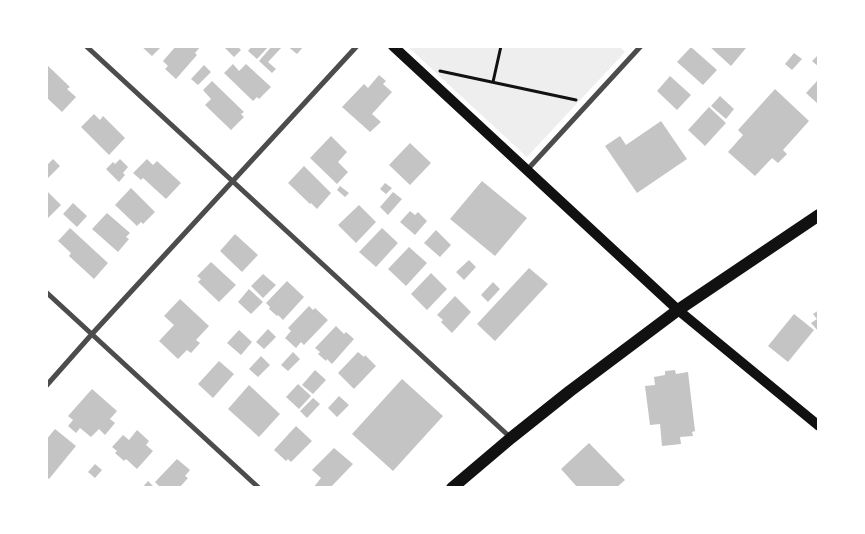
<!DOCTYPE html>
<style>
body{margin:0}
#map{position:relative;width:865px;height:534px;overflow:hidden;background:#fff;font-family:Cabin,sans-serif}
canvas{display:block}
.frame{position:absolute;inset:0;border:48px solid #fff;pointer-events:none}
</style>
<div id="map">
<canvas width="865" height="534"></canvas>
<div class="frame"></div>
</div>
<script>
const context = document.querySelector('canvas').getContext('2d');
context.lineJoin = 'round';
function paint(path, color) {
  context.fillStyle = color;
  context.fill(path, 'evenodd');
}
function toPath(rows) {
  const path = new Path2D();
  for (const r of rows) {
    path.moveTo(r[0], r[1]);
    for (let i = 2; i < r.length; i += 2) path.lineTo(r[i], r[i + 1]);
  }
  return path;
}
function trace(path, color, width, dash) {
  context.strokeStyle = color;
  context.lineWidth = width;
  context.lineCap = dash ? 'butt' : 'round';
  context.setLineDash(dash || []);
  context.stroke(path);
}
const green = toPath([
 [407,46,619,46,625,52,527,157]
]);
const building = toPath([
 [141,46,162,46,152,56],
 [176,46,201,46,195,53,197,55,176,79,165,69,168,66,163,61],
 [223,46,237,46,241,50,234,57],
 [252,46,269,46,257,59,248,51],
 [272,46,283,46,268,62,276,69,272,73,259,61],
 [287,46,304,46,297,54],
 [709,46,744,46,746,48,731,66],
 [691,47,717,70,703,85,677,62],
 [794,53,802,59,792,70,785,64],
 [819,54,819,67,812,61],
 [46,64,70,87,67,89,76,97,62,112,46,97],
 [233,64,239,71,246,64,271,87,259,99,257,97,253,101,224,73],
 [204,65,211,72,198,85,191,79],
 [379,75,386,81,383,84,392,92,372,114,381,122,370,132,342,107,364,84,368,88],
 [670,76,691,95,677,110,657,91],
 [212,81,244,112,241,114,244,117,231,130,205,105,211,99,203,90],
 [817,81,819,82,819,101,817,103,806,93],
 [775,89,809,121,783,150,787,154,778,163,772,158,755,176,728,152,743,135,738,130],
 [720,96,734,109,726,119,711,106],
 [709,107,726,123,705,146,688,130],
 [94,114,100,120,103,116,125,138,109,155,81,127],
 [661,121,687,159,637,193,605,146,620,136,626,145],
 [331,136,347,152,338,162,348,172,337,184,310,158],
 [410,143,431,163,410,185,389,165],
 [53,159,60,166,48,178,46,176,46,166],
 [120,159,128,167,123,173,125,175,119,182,106,169,113,162,115,164],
 [147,159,153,165,157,161,181,183,166,199,143,178,141,180,133,173],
 [304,166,331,193,317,209,311,203,310,204,288,183],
 [482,181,527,218,495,256,450,219],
 [385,183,392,188,386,194,380,189],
 [340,186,349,193,345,197,337,190],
 [131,188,155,212,143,224,141,222,137,226,115,205],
 [46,190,61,205,46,220],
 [393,192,402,199,388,215,380,207],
 [73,203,87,216,77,227,63,214],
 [359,205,376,222,356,243,338,225],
 [410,211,415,215,418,212,427,221,415,235,400,222],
 [107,213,130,233,126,237,129,239,118,252,92,229],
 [70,228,108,263,94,279,69,256,71,253,58,241],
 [382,228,398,243,376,267,359,252],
 [436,230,451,245,440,257,424,243],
 [235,234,258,255,242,272,220,251],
 [409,247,427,263,406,286,388,269],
 [469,260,476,267,464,280,456,272],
 [211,262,236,285,219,302,198,282,201,279,197,276],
 [529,268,548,284,495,341,477,324],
 [431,273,447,289,427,310,411,294],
 [263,274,276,285,263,298,251,286],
 [287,281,304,297,283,320,278,315,277,316,269,309,270,307,266,303],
 [493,282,500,289,488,302,481,295],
 [249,289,263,302,251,314,238,302],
 [455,296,471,312,452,333,441,322,443,320,437,315],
 [180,299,209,326,196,340,200,343,191,353,187,350,178,359,159,341,174,325,164,316],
 [309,306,313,310,315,308,328,320,304,345,301,342,296,348,285,338,291,331,288,328],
 [819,310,819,332,811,323,817,319,813,314],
 [794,314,814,330,788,362,768,346],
 [336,326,344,334,346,332,354,339,332,364,327,359,326,361,318,354,320,352,315,348],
 [268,329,276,337,264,349,256,342],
 [239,330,252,342,241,355,227,343],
 [293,352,300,359,288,371,281,365],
 [358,352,364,357,365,355,376,366,354,389,338,373],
 [261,356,270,365,258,377,249,369],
 [219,361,234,374,213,398,198,384],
 [315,370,326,380,313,394,302,385],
 [675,370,676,374,688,372,695,431,692,432,693,436,680,437,681,444,662,446,660,424,650,425,645,386,655,385,654,377,665,375,665,371],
 [402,379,443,416,393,471,352,434],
 [298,384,311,396,299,409,286,397],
 [249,385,280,414,259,437,228,409],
 [92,389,117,411,110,419,115,423,105,435,99,429,91,437,80,428,76,433,68,426,73,420,68,416],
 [339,396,349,405,337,417,328,408],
 [313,398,320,404,307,418,300,411],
 [296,426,312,441,291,462,288,459,286,461,274,450],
 [55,429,76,446,49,479,46,477,46,440],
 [137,430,149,441,146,445,153,451,137,469,126,459,124,461,115,453,117,451,112,447,123,435,129,440],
 [589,443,625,480,616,488,578,488,561,469],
 [334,448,353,464,330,488,313,488,321,478,312,470],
 [177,459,190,470,185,476,188,478,179,488,161,488,155,482],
 [95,464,102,470,95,478,88,472],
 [148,481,155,488,142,488]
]);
const path = toPath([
 [440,71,576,100],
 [493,82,501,46]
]);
const minor = toPath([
 [86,46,511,438],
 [527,170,641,46],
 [46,292,259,488],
 [46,386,92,334,357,46]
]);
const secondary = toPath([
 [393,46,678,310,819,426]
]);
const primary = toPath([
 [452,488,511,438,570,391,678,310,819,215]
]);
paint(green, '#eee');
paint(building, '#c4c4c4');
trace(path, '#111', 3);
trace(minor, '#4c4c4c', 5);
trace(secondary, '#111', 10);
trace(primary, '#111', 12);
</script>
